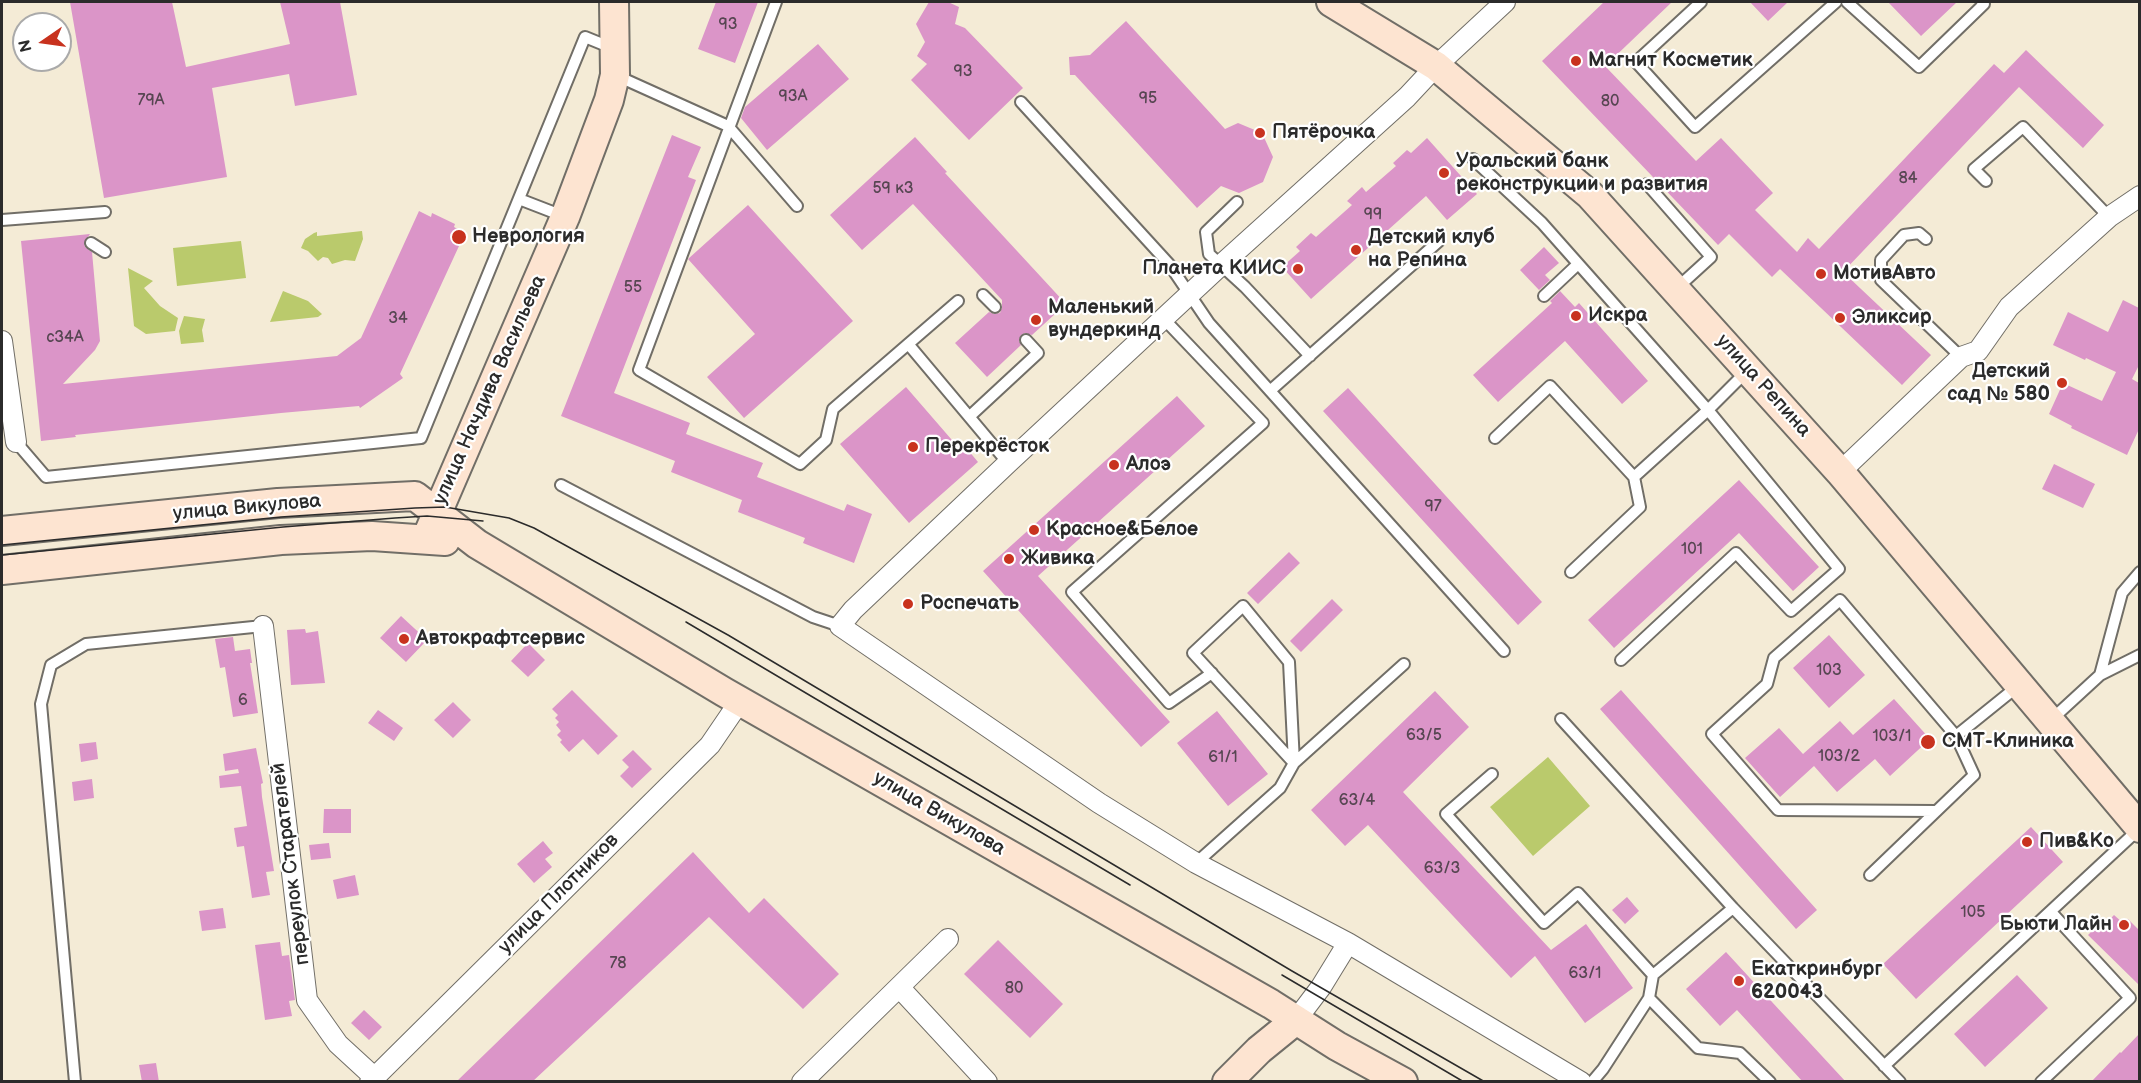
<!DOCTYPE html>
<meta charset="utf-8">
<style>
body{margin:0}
#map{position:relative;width:2141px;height:1083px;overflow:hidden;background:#f4ebd6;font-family:"Balsamiq Sans",sans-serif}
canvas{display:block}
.frame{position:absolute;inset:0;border:3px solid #2b2b2b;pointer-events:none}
.north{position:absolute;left:12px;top:12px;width:60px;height:60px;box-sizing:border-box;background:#fff;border:2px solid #aaa;border-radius:50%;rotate:257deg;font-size:16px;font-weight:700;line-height:24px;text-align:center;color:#2b2b2b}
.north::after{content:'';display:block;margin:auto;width:21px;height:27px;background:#c8321e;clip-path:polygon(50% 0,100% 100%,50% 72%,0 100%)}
</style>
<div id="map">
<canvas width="2141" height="1083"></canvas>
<div class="frame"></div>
<div class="north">N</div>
</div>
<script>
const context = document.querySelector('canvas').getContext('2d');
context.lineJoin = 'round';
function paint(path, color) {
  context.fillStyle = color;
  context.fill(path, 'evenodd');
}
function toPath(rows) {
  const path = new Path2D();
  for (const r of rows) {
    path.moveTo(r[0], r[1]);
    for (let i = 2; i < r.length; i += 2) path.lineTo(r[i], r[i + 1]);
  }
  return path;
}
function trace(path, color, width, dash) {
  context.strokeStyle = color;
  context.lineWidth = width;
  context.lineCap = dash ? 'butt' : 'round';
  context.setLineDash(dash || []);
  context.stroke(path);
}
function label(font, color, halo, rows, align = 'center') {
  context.font = font + ' "Balsamiq Sans",sans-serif';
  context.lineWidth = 4.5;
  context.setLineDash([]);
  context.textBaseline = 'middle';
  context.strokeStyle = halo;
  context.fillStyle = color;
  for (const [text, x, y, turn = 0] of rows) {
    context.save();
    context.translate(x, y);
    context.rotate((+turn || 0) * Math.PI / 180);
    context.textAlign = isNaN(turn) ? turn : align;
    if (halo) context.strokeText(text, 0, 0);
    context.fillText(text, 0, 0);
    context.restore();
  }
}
const green = toPath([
 [362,231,363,239,355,261,345,260,332,264,328,258,323,257,318,261,308,251,301,248,305,239,314,233,317,232,317,236],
 [241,241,246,278,177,286,173,248],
 [128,268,153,281,144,288,160,306,178,318,175,331,146,334,134,326],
 [283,291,308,301,322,314,318,317,270,322],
 [184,316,205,319,202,330,204,342,181,344,179,331],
 [1548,757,1590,806,1533,856,1490,807]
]);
const building = toPath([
 [70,2,172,2,186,67,290,44,280,2,340,2,357,95,295,106,289,74,212,88,227,177,104,198],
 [716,2,758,2,735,63,698,49],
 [929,2,948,2,959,7,955,24,965,28,1023,88,969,140,911,80,927,64,917,56,925,42,916,24],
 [1604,2,1672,2,1605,66,1696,161,1721,138,1773,193,1755,210,1797,252,1808,238,1819,249,1994,64,2004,73,2026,50,2104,125,2083,148,2019,87,1843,272,1931,355,1902,385,1780,269,1772,277,1729,234,1718,245,1542,61],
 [1750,2,1788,2,1768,21],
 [1888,2,1957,2,1921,36],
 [1126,21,1225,129,1238,123,1262,133,1273,157,1263,182,1239,193,1221,186,1197,208,1075,75,1070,75,1069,57,1090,55],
 [818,44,849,79,767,150,741,118,745,107],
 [672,135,701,147,688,177,696,180,614,393,690,423,686,434,763,463,757,477,844,511,847,504,872,514,854,563,803,543,805,538,738,512,742,500,671,472,675,461,561,416],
 [915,137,947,172,945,173,1066,304,1032,335,1025,333,1021,335,1019,341,1021,345,987,377,955,343,989,312,994,314,1000,313,1002,308,1002,300,913,204,862,250,830,215],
 [1427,138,1477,194,1447,220,1426,196,1311,299,1282,267,1300,251,1296,247,1311,233,1316,237,1352,205,1347,201,1362,187,1366,192,1396,166,1393,163,1407,150,1411,153],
 [748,205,853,321,744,418,707,377,755,334,688,259],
 [419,211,431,217,432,213,455,224,454,227,465,233,400,374,403,378,360,408,359,406,281,413,75,435,76,437,41,441,21,241,90,234,84,243,85,247,92,252,100,341,95,350,63,384,337,356,361,338],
 [1544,247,1559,263,1545,275,1550,280,1539,290,1520,270],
 [1560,291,1575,307,1579,303,1648,381,1622,404,1565,341,1498,402,1473,375,1552,303,1550,301],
 [2123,300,2139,308,2139,365,2132,379,2139,383,2139,429,2127,455,2071,428,2072,426,2049,414,2063,383,2102,401,2116,372,2086,358,2085,360,2053,345,2068,312,2108,332],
 [906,387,958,447,963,444,978,462,909,523,840,444],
 [1348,388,1542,602,1518,625,1323,411],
 [1177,396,1205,426,1038,576,1170,722,1141,747,983,571],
 [2054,464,2095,484,2083,508,2042,489],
 [1739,480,1819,567,1793,591,1739,533,1614,648,1588,620],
 [1289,552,1300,563,1258,604,1247,593],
 [1332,599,1343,610,1301,652,1290,641],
 [401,616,427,640,406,662,380,638],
 [305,629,306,633,318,631,325,683,291,685,287,630],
 [1829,635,1865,675,1829,708,1793,668],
 [233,637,235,651,250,649,252,663,250,663,258,713,233,717,225,667,220,668,215,639],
 [528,643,545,660,528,677,511,661],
 [572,690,618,736,598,755,583,739,569,752,560,742,562,740,557,735,561,731,556,725,559,722,555,718,558,715,552,709],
 [1621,690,1817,910,1796,929,1600,709],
 [1435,691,1469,727,1403,792,1551,950,1586,924,1633,988,1585,1023,1535,956,1511,978,1368,825,1345,846,1311,810],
 [1894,699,1930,739,1890,776,1875,759,1837,792,1814,766,1780,797,1745,758,1779,728,1803,754,1840,721,1853,735],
 [453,702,471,720,453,738,434,720],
 [378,710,403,728,394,741,368,723],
 [1217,711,1268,774,1228,806,1177,743],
 [96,742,98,759,81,762,79,744],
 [256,748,263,783,261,784,262,797,274,871,266,872,270,895,252,898,244,846,237,847,234,828,247,826,241,786,220,788,219,776,239,773,238,769,225,771,223,754],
 [633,750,652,769,632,788,620,776,629,767,622,760],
 [92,779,94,798,74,801,72,782],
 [324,809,351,809,351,833,323,833],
 [2031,827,2063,862,1916,999,1883,964],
 [543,841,553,853,545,859,552,867,534,883,517,864],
 [329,843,331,858,311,860,309,845],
 [693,852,749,913,764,898,839,974,803,1009,709,917,532,1082,456,1082],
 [355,875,359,895,337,899,333,880],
 [1627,897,1639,911,1625,924,1612,910],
 [223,908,226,928,202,931,199,911],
 [2114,915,2123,923,2128,919,2139,930,2139,985,2088,935,2100,923,2103,926],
 [998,940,1063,1004,1030,1038,964,974],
 [280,942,282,956,289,955,295,1000,289,1001,292,1016,265,1020,255,945],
 [1726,952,1760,989,1846,1082,1803,1082,1737,1010,1720,1026,1686,989],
 [2017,975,2048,1008,1985,1067,1954,1034],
 [364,1010,382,1027,369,1040,351,1023],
 [2139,1034,2139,1082,2091,1082,2120,1052,2121,1053],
 [156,1063,159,1082,142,1082,139,1065]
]);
const lane = toPath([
 [776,2,639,370,800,464,826,440,833,409,958,301],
 [1701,2,1636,62,1695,127,1836,2],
 [1847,2,1919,67,1984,4,1982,2],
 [615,75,728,126,797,206],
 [1021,102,1169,264,1209,323,1504,651],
 [1473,159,1542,223,1708,410,1839,569,1791,611,1736,553,1621,660],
 [1986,181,1974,169,2023,127,2109,217],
 [1647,184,1711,257,1677,288],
 [519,199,563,216],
 [1237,202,1206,232,1209,254,1245,287,1310,356],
 [2,220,105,212],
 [1926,239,1919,233,1904,235,1881,260,1881,280,1961,357],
 [91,243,105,252],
 [983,295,995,307],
 [1544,296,1578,264],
 [1163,318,1263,423,1072,592,1169,703,1212,673],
 [909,345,1008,463],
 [1271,390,1439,241],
 [970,416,1038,353,1026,340],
 [1495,438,1550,386,1634,477,1708,410,1747,371],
 [16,442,46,477,421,438,585,37,612,48],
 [561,485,813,617,840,626],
 [1571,572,1640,507,1634,477],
 [1243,606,1289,662,1294,763,1193,653,1243,606],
 [2100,675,2122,593,2140,572],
 [1561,719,1733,908,1900,1082],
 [2051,720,2100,675,2140,655],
 [1492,774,1446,814,1544,923,1578,893,1653,975],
 [1936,811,1778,810,1712,734,1767,684,1774,658,1840,600,1956,736],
 [1196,863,1280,788,1294,763,1404,664],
 [1870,875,1974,775,1956,736,2018,686],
 [1649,998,1698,1048,1740,1053,1770,1082],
 [1884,1066,2139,829],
 [75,1082,41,704,51,665,86,644,263,626],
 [1592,1082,1603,1069,1649,998,1653,975,1733,908],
 [2041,1082,2130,998,2051,912]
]);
const street = toPath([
 [1505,2,1436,66,1407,97,1221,265,1008,463,853,610,840,626,1099,803,1196,863,1348,943,1581,1082],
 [2,341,16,442],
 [1840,472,1961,357,1978,351,2009,307,2109,217,2140,196],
 [263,626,307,1000,338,1044,374,1077],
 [899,987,987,1082],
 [1296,1020,1321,987,1348,943],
 [370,1082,710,745,740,701],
 [802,1082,948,939]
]);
const secondary = toPath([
 [1331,2,1436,66,1590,195,1840,472,2140,828],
 [2,531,278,503,415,496,477,544,724,692,1271,1004,1337,1046,1403,1082],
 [426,539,565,217,609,100,615,75,614,2],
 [2,570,281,540,372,536,445,541],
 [1227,1082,1259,1050,1296,1020]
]);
const tram = toPath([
 [2,545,281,517,415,508,445,507,509,518,534,528,728,635,1292,971,1485,1082],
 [2,555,283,527,395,518,427,516,483,521],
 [686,622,1130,885],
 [1282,975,1464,1082]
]);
const markers = [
 [1576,61,6,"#c8321e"],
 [1260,133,6,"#c8321e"],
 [1444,173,6,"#c8321e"],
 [459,237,8,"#c8321e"],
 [1356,250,6,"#c8321e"],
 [1298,269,6,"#c8321e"],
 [1821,274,6,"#c8321e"],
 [1576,316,6,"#c8321e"],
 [1840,318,6,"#c8321e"],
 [1036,320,6,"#c8321e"],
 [2062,383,6,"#c8321e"],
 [913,447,6,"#c8321e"],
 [1114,465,6,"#c8321e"],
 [1034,530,6,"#c8321e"],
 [1009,559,6,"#c8321e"],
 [908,604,6,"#c8321e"],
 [404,639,6,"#c8321e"],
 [1928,742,8,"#c8321e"],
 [2027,842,6,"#c8321e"],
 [2124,925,6,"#c8321e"],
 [1739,981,6,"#c8321e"]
];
const numberNames = [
 ["93",728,25],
 ["93",963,72],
 ["93А",793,97],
 ["95",1148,99],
 ["79А",151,101],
 ["80",1610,102],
 ["84",1908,179],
 ["59 к3",893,189],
 ["99",1373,215],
 ["55",633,288],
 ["34",398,319],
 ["с34А",65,338],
 ["97",1433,507],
 ["101",1692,550],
 ["103",1829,671],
 ["6",243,701],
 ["63/5",1424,736],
 ["103/1",1892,737],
 ["103/2",1839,757],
 ["61/1",1223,758],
 ["63/4",1357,801],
 ["63/3",1442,869],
 ["105",1973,913],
 ["78",618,964],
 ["63/1",1585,974],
 ["80",1014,989]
];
const poiNames = [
 ["Магнит Косметик",1588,61],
 ["Пятёрочка",1272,133],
 ["Уральский банк",1456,162],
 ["реконструкции и развития",1456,185],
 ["Неврология",472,237],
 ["Детский клуб",1368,238],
 ["на Репина",1368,261],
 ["Планета КИИС",1286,269,"right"],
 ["МотивАвто",1833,274],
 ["Маленький",1048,308],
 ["вундеркинд",1048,331],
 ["Искра",1588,316],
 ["Эликсир",1852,318],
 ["Детский",2050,372,"right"],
 ["сад № 580",2050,395,"right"],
 ["Перекрёсток",925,447],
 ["Алоэ",1126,465],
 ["Красное&Белое",1046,530],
 ["Живика",1021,559],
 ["Роспечать",920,604],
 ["Автокрафтсервис",416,639],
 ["СМТ-Клиника",1942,742],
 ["Пив&Ко",2039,842],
 ["Бьюти Лайн",2112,925,"right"],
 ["Екаткринбург",1751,970],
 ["620043",1751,993]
];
const streetNames = [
 ["улица Репина",1763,386,48],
 ["улица Начдива Васильева",490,390,-66],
 ["улица Викулова",247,508,-5],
 ["улица Викулова",939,814,30],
 ["переулок Старателей",291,864,-97],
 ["улица Плотников",559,894,-45]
];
paint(green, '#baca6c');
paint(building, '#db95c8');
trace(lane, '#716e67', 14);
trace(street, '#716e67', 22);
trace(secondary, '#716e67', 32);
trace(lane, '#fff', 10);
trace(street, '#fff', 20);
trace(secondary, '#fde4d1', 28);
trace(tram, '#2b2b2b', 1.5);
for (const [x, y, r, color] of markers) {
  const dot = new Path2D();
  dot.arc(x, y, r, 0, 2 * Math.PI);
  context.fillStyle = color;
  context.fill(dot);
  trace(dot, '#fff', 2);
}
label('16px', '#574652', null, numberNames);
label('bold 20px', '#2b2b2b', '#fff', poiNames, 'left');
label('20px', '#2b2b2b', '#fff', streetNames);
</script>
